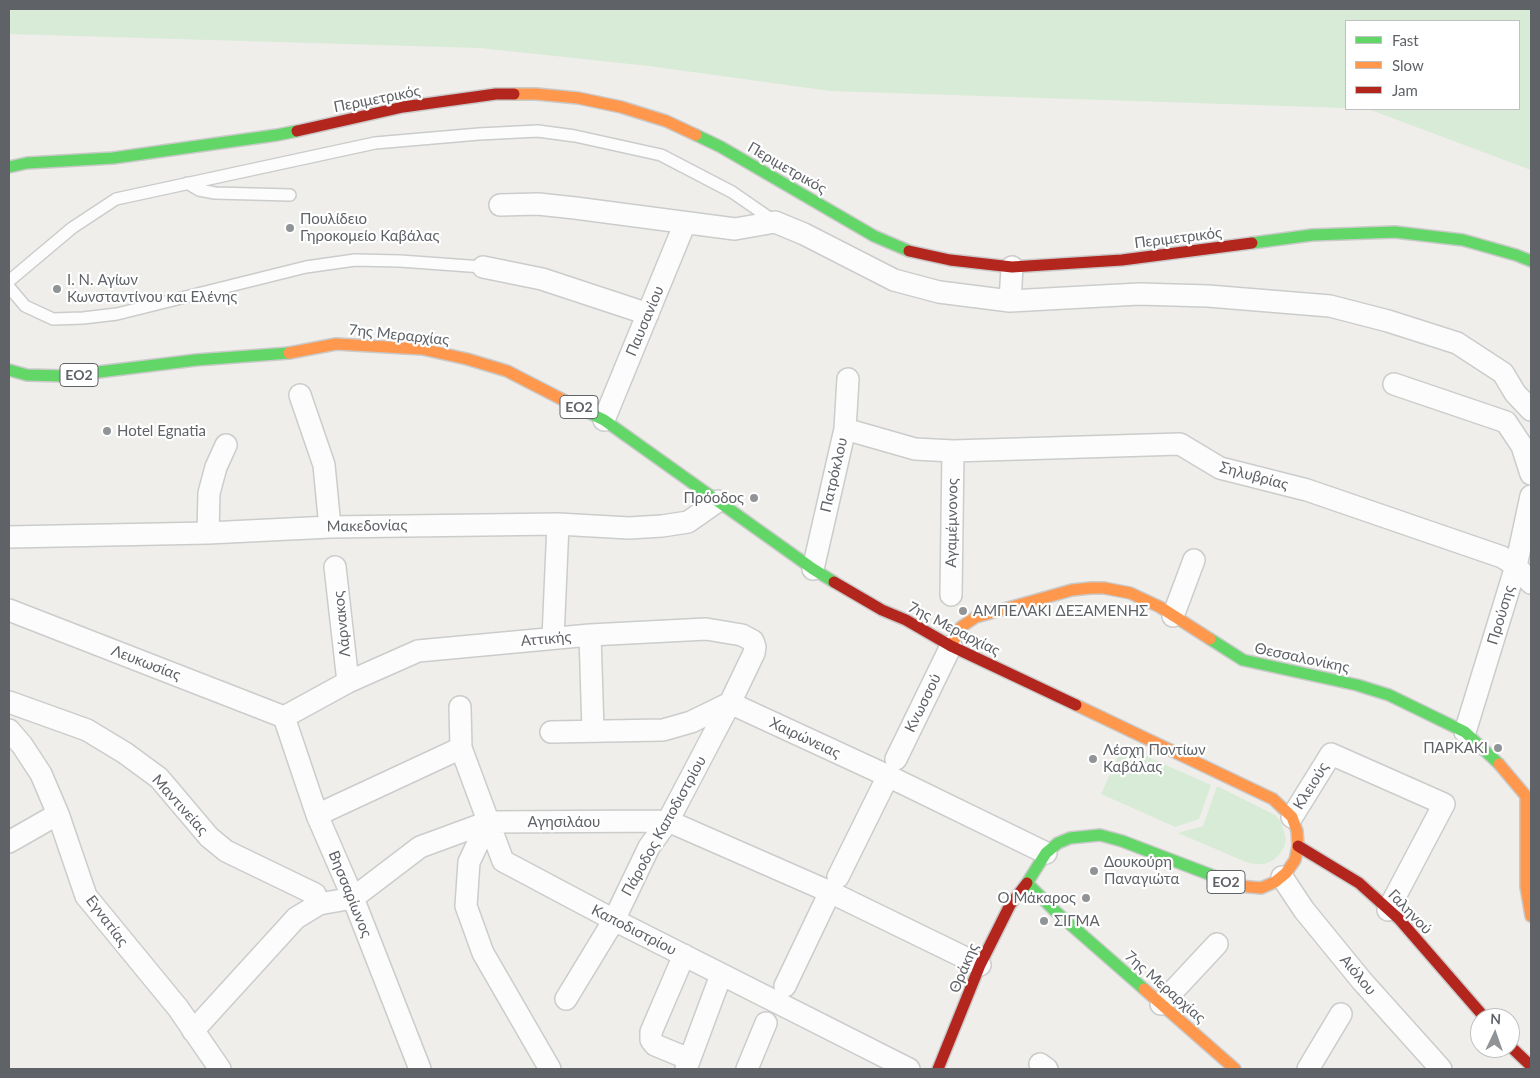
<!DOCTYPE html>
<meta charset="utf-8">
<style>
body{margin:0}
#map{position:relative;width:1540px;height:1078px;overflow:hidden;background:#efeeea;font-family:Lato,sans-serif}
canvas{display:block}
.frame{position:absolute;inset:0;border:10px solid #5f6368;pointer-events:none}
.legend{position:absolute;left:1345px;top:20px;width:175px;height:90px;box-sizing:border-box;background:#fff;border:1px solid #bfc1c3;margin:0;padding:6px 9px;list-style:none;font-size:15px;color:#5f6368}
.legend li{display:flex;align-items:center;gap:10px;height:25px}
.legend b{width:25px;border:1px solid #bfc1c3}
.north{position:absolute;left:1470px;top:1008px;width:50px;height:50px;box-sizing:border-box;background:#fff;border:1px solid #bfc1c3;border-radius:50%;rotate:3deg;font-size:14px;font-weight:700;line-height:20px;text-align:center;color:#5f6368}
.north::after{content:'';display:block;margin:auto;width:18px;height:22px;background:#919496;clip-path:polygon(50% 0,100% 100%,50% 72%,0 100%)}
</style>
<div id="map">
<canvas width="1540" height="1078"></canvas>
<div class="frame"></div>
<ul class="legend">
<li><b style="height:6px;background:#63d668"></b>Fast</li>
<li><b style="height:6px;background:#ff974d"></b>Slow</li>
<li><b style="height:6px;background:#b3261e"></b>Jam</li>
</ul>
<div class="north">N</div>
</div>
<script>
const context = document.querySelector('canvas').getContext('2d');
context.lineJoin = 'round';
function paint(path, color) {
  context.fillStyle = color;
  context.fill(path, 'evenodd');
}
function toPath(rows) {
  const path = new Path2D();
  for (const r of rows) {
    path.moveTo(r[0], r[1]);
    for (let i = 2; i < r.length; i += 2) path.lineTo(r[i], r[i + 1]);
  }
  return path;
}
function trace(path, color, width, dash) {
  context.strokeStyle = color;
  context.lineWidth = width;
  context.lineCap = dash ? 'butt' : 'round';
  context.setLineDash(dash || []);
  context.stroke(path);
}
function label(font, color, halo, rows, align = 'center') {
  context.font = font + ' Lato,sans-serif';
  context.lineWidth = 4.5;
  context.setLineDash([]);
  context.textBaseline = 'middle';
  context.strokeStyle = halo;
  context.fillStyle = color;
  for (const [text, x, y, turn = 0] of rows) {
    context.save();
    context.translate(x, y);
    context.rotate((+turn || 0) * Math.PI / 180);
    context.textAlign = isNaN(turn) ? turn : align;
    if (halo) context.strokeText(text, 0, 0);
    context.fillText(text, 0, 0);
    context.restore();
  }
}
const green = toPath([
 [9,9,1531,9,1531,170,1368,109,1362,109,1519,109,1519,21,1346,21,1346,108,830,91,649,66,480,48,9,34],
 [1123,746,1211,785,1199,819,1175,827,1101,794],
 [1217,786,1275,815,1281,822,1286,839,1284,847,1279,855,1272,861,1264,864,1255,864,1246,862,1178,833,1203,826]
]);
const lane = toPath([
 [187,183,199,190,215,193,290,195],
 [9,281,72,228,116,199,375,143,479,134,538,131,575,136,661,155,732,192,774,221],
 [9,287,25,306,53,319,83,318,117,314,306,267,355,260,400,261,483,267]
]);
const street = toPath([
 [500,205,538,204,575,208,735,229,775,222,804,234,894,280,939,292,1010,301],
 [483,267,542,279,648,314],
 [1012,267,1010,301,1139,294,1208,296,1330,306,1388,321,1457,343,1503,373,1515,393,1531,410],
 [1394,384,1506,422,1522,446,1531,474],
 [300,395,324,465,330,527],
 [604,420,685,223],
 [845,429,915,449,953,451,1180,444,1220,468,1307,490,1502,557,1516,566,1531,583],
 [208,533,209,493,216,467,226,445],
 [9,537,208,533,330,527,558,524,629,528,662,526,688,522,718,501],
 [335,567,348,682],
 [813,569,845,429,848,379],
 [951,595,953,451],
 [9,610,284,717],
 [1173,616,1194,560],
 [590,635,593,731],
 [553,638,558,524],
 [9,702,87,730,125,753,159,778,209,837,226,851,315,894,319,904],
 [460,707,461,748,503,861,614,920,909,1069],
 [284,717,348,682,418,651,590,635,706,629,742,635,753,641,755,647,754,653,730,703,668,821,649,847,614,920,566,999],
 [284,717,317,815,353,898,420,1069],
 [9,730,22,745,41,774,58,814,86,896,178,1008,220,1069],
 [551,732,663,730,691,722,730,703,888,776,1046,853],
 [1465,732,1516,566,1531,496],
 [896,759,951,646],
 [317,815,461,748],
 [1292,817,1331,754,1444,804,1388,910],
 [488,822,469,862,466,906,483,953,550,1069],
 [9,842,58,814],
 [838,877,888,776],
 [1282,877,1304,910,1362,981,1441,1069],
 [684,955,651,1032,651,1040,655,1045,689,1059],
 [785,986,830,892],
 [1161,1004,1217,944],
 [193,1031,296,918,319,904,353,898,420,847,488,822,668,821,830,892,980,965],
 [1040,1064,1047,1069],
 [686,1069,721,975],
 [747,1069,766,1023],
 [1308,1069,1341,1014]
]);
const fast = toPath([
 [696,135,721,147,874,236,909,251],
 [9,167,27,163,113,158,277,135,297,131],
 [1252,243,1312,235,1395,232,1463,240,1516,255,1531,261],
 [9,370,27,375,66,376,196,360,289,353],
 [579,408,604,420,813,569,834,582],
 [1210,639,1243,660,1357,685,1389,695,1465,732,1499,764],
 [1144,989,1055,911,1027,883,1046,853,1058,843,1070,838,1100,835,1122,841,1240,886]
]);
const slow = toPath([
 [514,94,536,94,578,98,621,107,666,121,696,135],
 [289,353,336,344,422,349,467,359,507,371,579,408],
 [951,646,961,627,976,617,1072,590,1091,588,1104,588,1130,593,1160,607,1210,639],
 [1076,705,1273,799,1292,817,1297,831,1298,846,1295,860,1286,873,1275,882,1261,888,1240,886],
 [1499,764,1526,796,1526,887,1531,916],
 [1144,989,1235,1069]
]);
const jam = toPath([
 [297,131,403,107,496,94,514,94],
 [909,251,950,260,1012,267,1122,260,1252,243],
 [834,582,882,610,906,620,951,646,1076,705],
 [1298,846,1359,883,1399,919,1485,1018],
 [1510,1046,1531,1066],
 [938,1069,980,965,1010,905,1027,883]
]);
const markers = [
 [290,228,5,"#919496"],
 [57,289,5,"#919496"],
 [107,431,5,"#919496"],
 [754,498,5,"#919496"],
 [963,611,5,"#919496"],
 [1498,748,5,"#919496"],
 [1093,759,5,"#919496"],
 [1094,871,5,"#919496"],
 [1086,898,5,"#919496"],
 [1044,921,5,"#919496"]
];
const shields = [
 [79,375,38],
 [579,407,38],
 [1226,882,38]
];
const shieldNames = [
 ["ΕΟ2",79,375],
 ["ΕΟ2",579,407],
 ["ΕΟ2",1226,882]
];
const streetNames = [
 ["Περιμετρικός",377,99,-11],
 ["Περιμετρικός",787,168,30],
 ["Περιμετρικός",1178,238,-7],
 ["Παυσανίου",645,321,-67],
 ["7ης Μεραρχίας",399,335,6],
 ["Πατρόκλου",834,475,-77],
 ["Σηλυβρίας",1254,476,15],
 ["Αγαμέμνονος",952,523,-89],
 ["Μακεδονίας",367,526,-1],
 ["Προύσης",1501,615,-73],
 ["Λάρνακος",342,624,-96],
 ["7ης Μεραρχίας",954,629,27],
 ["Αττικής",546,639,-5],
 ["Θεσσαλονίκης",1302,658,12],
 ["Λευκωσίας",146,663,21],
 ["Κνωσσού",923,703,-64],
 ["Χαιρώνειας",805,738,25],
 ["Κλειούς",1311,786,-58],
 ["Μαντινείας",180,805,48],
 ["Αγησιλάου",564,822],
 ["Πάροδος Καποδιστρίου",664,826,-61],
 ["Βησσαρίωνος",350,894,68],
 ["Γαληνού",1410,912,46],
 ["Εγνατίας",107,921,53],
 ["Καποδιστρίου",634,930,27],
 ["Θράκης",964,968,-67],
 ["Αιόλου",1358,975,50],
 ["7ης Μεραρχίας",1165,987,41]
];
const poiNames = [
 ["Πουλίδειο",300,219],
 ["Γηροκομείο Καβάλας",300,236],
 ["Ι. Ν. Αγίων",67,280],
 ["Κωνσταντίνου και Ελένης",67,297],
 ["Hotel Egnatia",117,431],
 ["Πρόοδος",744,498,"right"],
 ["ΑΜΠΕΛΑΚΙ ΔΕΞΑΜΕΝΗΣ",973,611],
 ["ΠΑΡΚΑΚΙ",1488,748,"right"],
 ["Λέσχη Ποντίων",1103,750],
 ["Καβάλας",1103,767],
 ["Δουκούρη",1104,862],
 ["Παναγιώτα",1104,879],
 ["Ο Μάκαρος",1076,898,"right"],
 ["ΣΙΓΜΑ",1054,921]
];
paint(green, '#d8ebd6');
trace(lane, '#cbcccc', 14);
trace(street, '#cbcccc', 24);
trace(fast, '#cacacb', 14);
trace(slow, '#cacacb', 14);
trace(jam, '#cacacb', 14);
trace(lane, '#fdfcfc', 11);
trace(street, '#fdfcfc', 21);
trace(fast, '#63d668', 11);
trace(slow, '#ff974d', 11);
trace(jam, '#b3261e', 11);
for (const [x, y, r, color] of markers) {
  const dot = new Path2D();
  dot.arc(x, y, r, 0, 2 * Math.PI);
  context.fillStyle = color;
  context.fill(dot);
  trace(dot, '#fff', 2);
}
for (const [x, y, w] of shields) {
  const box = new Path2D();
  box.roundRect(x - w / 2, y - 11.5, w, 23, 4);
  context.fillStyle = '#fff';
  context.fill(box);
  trace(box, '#5f6368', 1);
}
label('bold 14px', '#5f6368', null, shieldNames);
label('15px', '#5f6368', '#fff', streetNames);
label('15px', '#5f6368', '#fff', poiNames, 'left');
</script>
